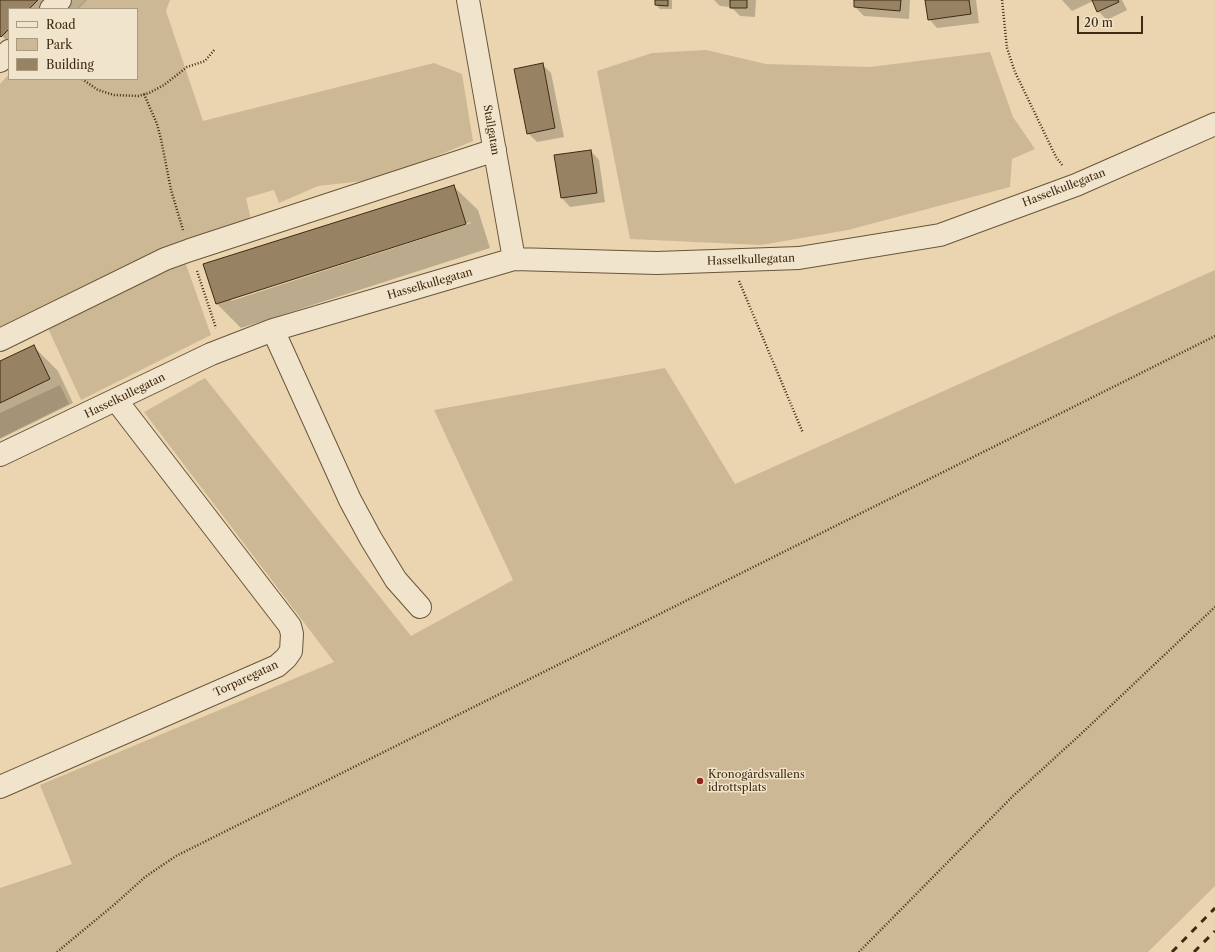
<!DOCTYPE html>
<meta charset="utf-8">
<style>
body{margin:0}
#map{position:relative;width:1215px;height:952px;overflow:hidden;background:#ead5b0;font-family:"Libre Caslon Text",serif}
canvas{display:block}
.legend{position:absolute;left:8px;top:8px;width:130px;height:72px;box-sizing:border-box;background:#f1e4cc;border:1px solid #a99a81;margin:0;padding:5px 7px;list-style:none;font-size:12px;color:#3e2a11}
.legend li{display:flex;align-items:center;gap:8px;height:20px}
.legend b{width:20px;border:1px solid #a99a81}
.scale{position:absolute;left:1077px;top:16px;width:66px;height:18px;box-sizing:border-box;border:2px solid #3e2a11;border-top:0;padding-left:5px;font-size:12px;line-height:14px;white-space:nowrap;color:#3e2a11;-webkit-text-stroke:3px #f1e4cc;paint-order:stroke}
</style>
<div id="map">
<canvas width="1215" height="952"></canvas>
<ul class="legend">
<li><b style="height:5px;background:#f1e4cc"></b>Road</li>
<li><b style="height:11px;background:#cdb895"></b>Park</li>
<li><b style="height:11px;background:#978364"></b>Building</li>
</ul>
<div class="scale">20 m</div>
</div>
<script>
const context = document.querySelector('canvas').getContext('2d');
context.lineJoin = 'round';
function paint(path, color) {
  context.fillStyle = color;
  context.fill(path, 'evenodd');
}
function toPath(rows) {
  const path = new Path2D();
  for (const r of rows) {
    path.moveTo(r[0], r[1]);
    for (let i = 2; i < r.length; i += 2) path.lineTo(r[i], r[i + 1]);
  }
  return path;
}
function trace(path, color, width, dash) {
  context.strokeStyle = color;
  context.lineWidth = width;
  context.lineCap = dash ? 'butt' : 'round';
  context.setLineDash(dash || []);
  context.stroke(path);
}
function label(font, color, halo, rows, align = 'center') {
  context.font = font + ' "Libre Caslon Text",serif';
  context.lineWidth = 3;
  context.setLineDash([]);
  context.textBaseline = 'middle';
  context.strokeStyle = halo;
  context.fillStyle = color;
  for (const [text, x, y, turn = 0] of rows) {
    context.save();
    context.translate(x, y);
    context.rotate((+turn || 0) * Math.PI / 180);
    context.textAlign = isNaN(turn) ? turn : align;
    if (halo) context.strokeText(text, 0, 0);
    context.fillText(text, 0, 0);
    context.restore();
  }
}
const green = toPath([
 [86,0,170,0,166,11,203,121,434,63,462,74,473,141,381,179,318,186,279,203,274,190,246,198,251,220,191,240,178,242,211,335,81,400,39,309,0,327,0,84,9,74,9,79,137,79,137,9,77,9],
 [706,50,766,64,870,67,990,52,1013,117,1035,149,1012,159,1010,187,848,230,761,245,630,239,597,71,652,53],
 [1215,270,1215,886,1148,952,0,952,0,888,72,864,40,785,334,662,144,412,205,378,411,636,513,580,434,410,665,368,735,484],
 [60,385,69,404,0,438,0,413]
]);
const shadow = toPath([
 [0,0,87,0,78,9,9,9,9,43,0,34],
 [656,0,672,0,672,9,660,9,656,5],
 [714,0,756,0,755,17,740,16,731,7,720,6],
 [855,0,910,0,909,19,864,16,855,7],
 [926,0,976,0,979,23,937,28,929,19],
 [1062,0,1122,0,1127,10,1107,20,1098,11,1093,1,1072,11],
 [542,64,551,73,564,137,537,142,528,133],
 [591,151,599,160,605,202,570,207,562,198],
 [453,186,478,210,490,248,241,328,217,304],
 [471,222,471,223,231,301,231,298],
 [33,346,58,371,73,403,0,439,0,362]
]);
const building = toPath([
 [0,0,38,0,29,9,9,9,9,29,1,37,0,36,0,0],
 [655,0,668,0,668,6,655,5,655,0],
 [730,0,747,0,747,8,730,8,730,0],
 [854,0,901,0,900,11,854,7,854,0],
 [925,0,969,0,971,14,928,20,925,0],
 [1092,0,1118,0,1119,2,1097,12,1092,0],
 [543,63,555,128,527,134,514,69,543,63],
 [591,150,597,193,561,198,554,155,591,150],
 [454,185,466,224,216,304,203,264,454,185],
 [34,345,50,379,0,403,0,361,34,345]
]);
const path = toPath([
 [1002,0,1007,48,1015,72,1056,157,1063,166],
 [82,79,98,90,114,95,138,96,149,93,164,85,187,67,205,61,215,49],
 [144,94,157,124,161,139,171,190,183,230],
 [197,271,216,328],
 [739,281,803,433],
 [57,952,115,904,145,877,176,856,1215,336],
 [859,952,1013,796,1082,733,1215,607]
]);
const minor = toPath([
 [468,0,514,259],
 [51,9,60,0],
 [0,61,9,51],
 [273,330,350,500,371,539,396,580,420,607],
 [0,340,165,259,190,250,495,150],
 [0,455,211,354,273,330,514,259,657,263,799,258,940,235,1076,185,1215,124],
 [0,787,277,666,286,658,291,651,292,634,290,626,116,400]
]);
const rail = toPath([
 [1172,952,1215,908],
 [1194,952,1215,931]
]);
const markers = [
 [700,781,4,"#8f2418"]
];
const streetNames = [
 ["Stallgatan",491,130,80],
 ["Hasselkullegatan",1064,188,-21],
 ["Hasselkullegatan",751,260,-2],
 ["Hasselkullegatan",430,284,-16],
 ["Hasselkullegatan",125,396,-26],
 ["Torparegatan",246,679,-25]
];
const poiNames = [
 ["Kronogårdsvallens",708,775],
 ["idrottsplats",708,788]
];
paint(green, '#cdb895');
paint(shadow, '#0003');
paint(building, '#978364');
trace(building, '#3e2a11', 1);
trace(minor, '#695539', 24);
trace(path, '#3e2a11', 2.5, [1, 2]);
trace(minor, '#f1e4cc', 22);
trace(rail, '#3e2a11', 3, [7, 7]);
for (const [x, y, r, color] of markers) {
  const dot = new Path2D();
  dot.arc(x, y, r, 0, 2 * Math.PI);
  context.fillStyle = color;
  context.fill(dot);
  trace(dot, '#f1e4cc', 1.5);
}
label('11px', '#3e2a11', '#f1e4cc', streetNames);
label('11px', '#3e2a11', '#f1e4cc', poiNames, 'left');
</script>
